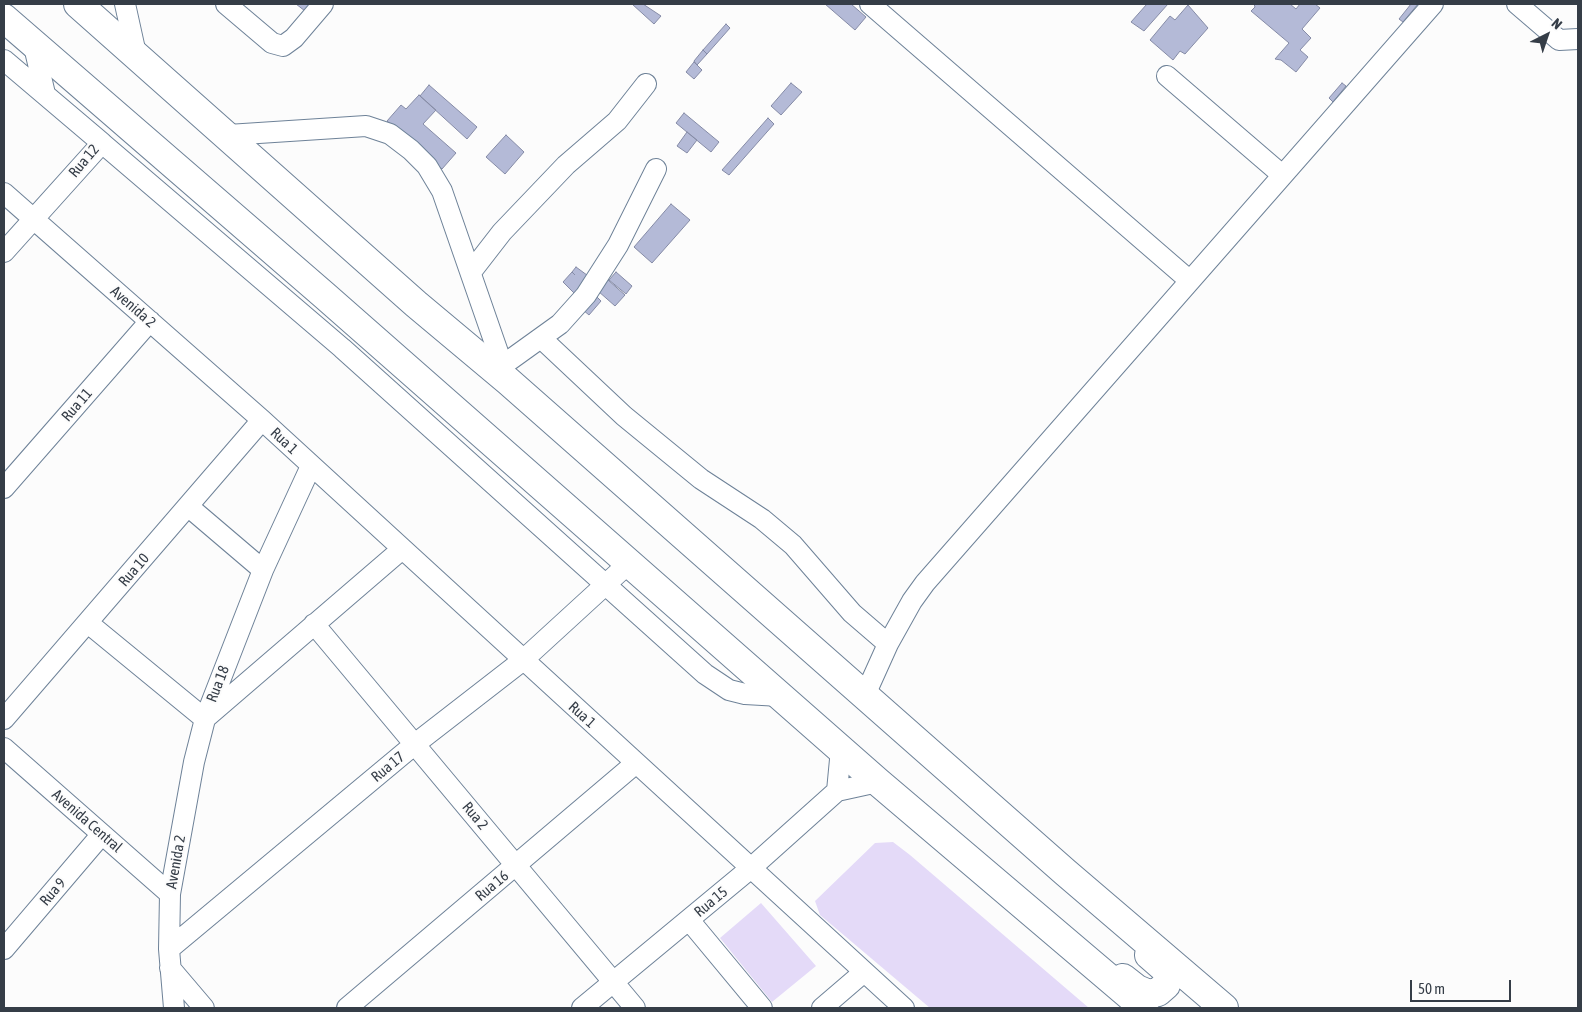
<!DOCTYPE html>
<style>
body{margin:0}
#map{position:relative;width:1582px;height:1012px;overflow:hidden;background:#fcfcfc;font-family:"Asap Condensed",sans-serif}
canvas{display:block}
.frame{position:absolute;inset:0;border:5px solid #353d47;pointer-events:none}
.north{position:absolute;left:1522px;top:10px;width:50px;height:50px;-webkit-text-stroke:4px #fcfcfc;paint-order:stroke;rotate:41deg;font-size:14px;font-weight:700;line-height:20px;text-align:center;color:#353d47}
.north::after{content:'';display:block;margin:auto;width:18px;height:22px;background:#353d47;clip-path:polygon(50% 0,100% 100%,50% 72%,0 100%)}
.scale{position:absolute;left:1410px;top:980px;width:101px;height:22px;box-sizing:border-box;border:2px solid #353d47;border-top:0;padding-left:6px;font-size:15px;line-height:18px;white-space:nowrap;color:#353d47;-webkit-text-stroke:4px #fcfcfc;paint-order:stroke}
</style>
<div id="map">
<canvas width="1582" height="1012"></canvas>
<div class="frame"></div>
<div class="north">N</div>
<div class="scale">50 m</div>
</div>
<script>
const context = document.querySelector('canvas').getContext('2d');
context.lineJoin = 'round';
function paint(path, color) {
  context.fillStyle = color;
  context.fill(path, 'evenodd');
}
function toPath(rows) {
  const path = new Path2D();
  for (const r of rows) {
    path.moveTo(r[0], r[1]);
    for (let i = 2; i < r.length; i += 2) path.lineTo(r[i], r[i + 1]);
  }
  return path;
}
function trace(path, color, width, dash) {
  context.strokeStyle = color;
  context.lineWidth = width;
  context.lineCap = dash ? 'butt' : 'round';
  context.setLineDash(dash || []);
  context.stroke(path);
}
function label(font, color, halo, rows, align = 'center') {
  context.font = font + ' "Asap Condensed",sans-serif';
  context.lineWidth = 4;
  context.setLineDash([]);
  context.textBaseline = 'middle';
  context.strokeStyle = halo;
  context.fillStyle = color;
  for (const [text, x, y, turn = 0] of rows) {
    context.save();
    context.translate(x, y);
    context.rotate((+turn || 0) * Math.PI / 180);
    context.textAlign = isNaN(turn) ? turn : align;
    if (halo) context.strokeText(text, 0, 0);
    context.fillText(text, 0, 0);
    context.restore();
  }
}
const green = toPath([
 [893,842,910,855,1089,1008,930,1008,820,915,815,901,875,843],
 [761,903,816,966,772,1002,720,938]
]);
const building = toPath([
 [296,4,312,4,305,11,296,4],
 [632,4,643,4,661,16,654,24,632,4],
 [825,4,851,4,866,17,855,30,825,4],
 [1147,4,1168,4,1144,31,1131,22,1147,4],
 [1254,4,1290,4,1296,9,1300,4,1315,4,1320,8,1302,29,1311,38,1300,50,1308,57,1296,72,1281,60,1275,59,1289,43,1251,11,1255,7,1254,4],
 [1411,4,1418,4,1403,22,1399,19,1411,4],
 [1188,5,1208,28,1185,54,1180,51,1173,60,1150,40,1170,16,1175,20,1188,5],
 [726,24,730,28,707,54,703,50,726,24],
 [703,50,707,54,697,65,694,61,703,50],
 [694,62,702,70,694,79,686,72,694,62],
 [791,83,802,92,781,115,771,106,791,83],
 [1342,83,1346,86,1333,102,1329,98,1342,83],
 [429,85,477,127,467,139,420,96,429,85],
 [419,95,436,110,423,124,456,153,442,169,387,121,401,105,406,109,419,95],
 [684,113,719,142,711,152,676,123,684,113],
 [768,118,774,124,729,175,722,170,768,118],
 [687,132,697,140,687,153,677,146,687,132],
 [506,135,524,152,505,174,486,157,506,135],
 [671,204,690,220,652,263,634,247,671,204],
 [576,267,591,278,576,295,563,282,572,272,575,275,572,272,576,267],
 [616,272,632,286,626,294,609,280,616,272],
 [608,280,625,295,615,306,598,291,608,280],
 [595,295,601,301,589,315,583,310,595,295]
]);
const minor = toPath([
 [125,4,136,54],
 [226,4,272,43,283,46,294,38,323,4],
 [870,4,1189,280],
 [1517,4,1559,40,1578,39],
 [33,42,45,94],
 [4,60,102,143,4,252],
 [1167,76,1281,174],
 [228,135,366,126,390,134,411,150,427,166,442,191,508,381],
 [102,143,342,348,705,674,729,690,745,694,780,696],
 [4,193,262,420,904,1008],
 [471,272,502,232,566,165,617,121,646,84],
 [541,338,624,416,701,479,762,519,793,545,852,613,888,644],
 [503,365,560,324,586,295,618,245,656,169],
 [4,488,150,321],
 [189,507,263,570],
 [88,623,205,719],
 [314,624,635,1008],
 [865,695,888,644,912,601,925,583,1433,4],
 [208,716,401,550],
 [4,719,262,420],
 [4,748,170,894],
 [841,749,837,791,878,782],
 [689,920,762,1008],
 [4,949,102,834],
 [169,949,415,744,522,661,628,564],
 [170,968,204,1008],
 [174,1008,169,949,170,894,194,762,205,719,263,570,311,466],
 [347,1008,636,763],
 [582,1008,751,868,837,791],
 [822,1008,864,972]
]);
const highway = toPath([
 [78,4,416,304,508,381,1065,872,1224,1008],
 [4,18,324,295,878,782,1144,1008],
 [1123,978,1137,989,1149,994,1158,992,1166,985,1168,975,1165,969,1149,955]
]);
const streetNames = [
 ["Rua 12",84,161,-50],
 ["Avenida 2",133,307,41],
 ["Rua 11",77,405,-49],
 ["Rua 1",284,441,43],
 ["Rua 10",134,570,-49],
 ["Rua 18",218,684,-69],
 ["Rua 1",582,715,42],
 ["Rua 17",388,767,-40],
 ["Rua 2",475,816,50],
 ["Avenida Central",87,821,41],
 ["Avenida 2",176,862,-80],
 ["Rua 16",492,886,-40],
 ["Rua 9",53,892,-49],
 ["Rua 15",711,902,-40]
];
paint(green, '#e4daf8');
paint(building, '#b4bad7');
trace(building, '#858ba6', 1);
trace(minor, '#6e8298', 22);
trace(highway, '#6e8298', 30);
trace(minor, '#fff', 20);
trace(highway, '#fff', 28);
label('15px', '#353d47', '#fcfcfc', streetNames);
</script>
